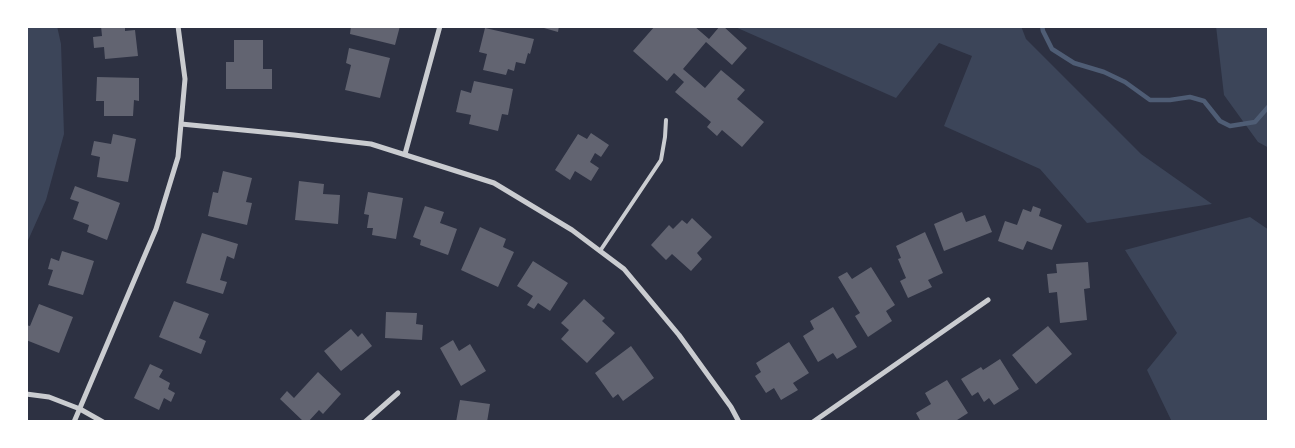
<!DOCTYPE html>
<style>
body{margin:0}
#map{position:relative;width:1295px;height:448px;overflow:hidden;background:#2d3142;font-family:"Sofia Sans Condensed",sans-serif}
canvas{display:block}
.frame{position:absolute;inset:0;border:28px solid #fff;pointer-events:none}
</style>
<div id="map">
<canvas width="1295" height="448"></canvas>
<div class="frame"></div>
</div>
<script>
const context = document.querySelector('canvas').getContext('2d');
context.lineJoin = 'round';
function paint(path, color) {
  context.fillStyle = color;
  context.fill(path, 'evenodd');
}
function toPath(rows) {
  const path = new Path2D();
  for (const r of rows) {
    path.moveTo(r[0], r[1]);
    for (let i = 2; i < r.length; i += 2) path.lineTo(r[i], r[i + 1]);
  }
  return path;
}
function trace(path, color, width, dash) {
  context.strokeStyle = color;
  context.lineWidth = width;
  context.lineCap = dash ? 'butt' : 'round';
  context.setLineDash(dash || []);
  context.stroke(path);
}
const green = toPath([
 [26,26,57,26,61,44,64,134,46,200,26,245],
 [733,26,1021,26,1026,39,1141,154,1212,204,1087,223,1040,169,944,126,972,56,939,43,896,98],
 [1216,26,1269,26,1269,148,1258,142,1224,95],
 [1250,217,1269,230,1269,422,1172,422,1147,370,1177,333,1125,250]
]);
const stream = toPath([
 [1042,26,1043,31,1052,49,1074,63,1104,72,1125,82,1150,100,1170,100,1190,97,1204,101,1220,121,1230,126,1255,122,1269,106]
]);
const building = toPath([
 [101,26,125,26,125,31,135,30,138,56,105,59,104,47,94,48,93,37,102,36],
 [351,26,400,26,395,45,350,34],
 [537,26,559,26,558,32],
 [655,26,694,26,709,39,720,26,723,26,747,48,732,65,706,42,683,69,705,88,721,70,745,90,737,99,764,122,742,147,722,130,717,136,707,127,711,122,675,92,684,82,674,73,667,81,633,51],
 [485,28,534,39,530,54,528,53,525,64,516,62,514,71,508,69,506,75,483,70,487,54,479,52],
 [234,40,263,40,263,69,272,69,272,89,226,89,226,62,234,62],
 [349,48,390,58,380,98,345,90,351,65,346,63],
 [97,77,139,78,139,101,134,100,133,116,104,116,104,101,96,101],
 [474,81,513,89,508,115,502,114,498,131,469,124,471,115,456,112,461,90,471,93],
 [591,133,609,145,601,157,595,153,590,162,599,168,591,181,575,171,570,180,555,170,578,134,587,139],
 [113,134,136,139,128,182,97,177,100,157,91,155,94,141,111,144],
 [223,171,252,178,246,202,252,203,247,225,208,216,213,192,218,193],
 [299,181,324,184,323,194,340,195,338,224,295,220],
 [75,186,120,203,107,240,87,232,89,225,73,219,79,202,70,199],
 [368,192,403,198,396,239,372,235,373,228,367,228,369,215,364,214],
 [425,206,444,212,440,223,457,229,448,255,420,245,421,240,413,237],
 [1033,206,1041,209,1039,216,1062,225,1052,250,1027,241,1023,250,998,241,1005,221,1017,225,1023,209,1031,212],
 [962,212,966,222,985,215,992,232,944,251,934,224],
 [692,218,712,237,697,253,702,259,691,271,672,254,666,260,651,245,669,225,673,229,682,220,687,224],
 [480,227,506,239,503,247,514,252,498,287,461,270],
 [925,232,943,273,928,280,932,287,908,298,900,281,906,278,898,259,901,258,896,246],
 [202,233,238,244,234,259,227,256,220,280,227,282,223,294,186,283],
 [62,251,94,261,83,295,48,285,53,270,48,269,51,258,59,261],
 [533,261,568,283,550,311,538,303,534,309,527,305,533,296,517,286],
 [1088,262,1090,288,1084,289,1087,320,1060,323,1057,292,1049,293,1047,274,1057,273,1056,264],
 [871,267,895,305,886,311,892,321,868,337,855,316,860,313,838,277,847,272,852,279],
 [584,299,605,318,602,321,615,333,587,363,561,339,569,330,561,323],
 [174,301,209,314,199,338,206,341,201,354,159,337],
 [39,304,73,317,59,353,26,340,26,325,30,326],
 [833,307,857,347,837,359,833,353,818,362,803,336,814,329,810,321],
 [386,312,417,313,416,324,423,325,422,340,385,338],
 [1048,326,1072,354,1036,384,1012,355],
 [351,329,358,337,362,333,372,346,341,371,324,351],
 [453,340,459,351,470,344,486,371,461,386,440,348],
 [789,342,809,373,793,383,798,390,781,400,774,388,766,393,755,376,761,372,756,363],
 [631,346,654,378,623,401,618,394,613,398,595,373],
 [1000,359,1019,389,994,405,989,398,984,402,978,392,972,396,961,379,981,367,983,370],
 [150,364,163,370,159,377,170,383,168,389,175,393,171,402,164,398,159,410,134,398],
 [318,372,341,394,323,414,319,410,308,422,304,422,280,399,287,391,294,398],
 [947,380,968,413,954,422,921,422,916,413,931,404,925,393],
 [460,400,490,404,487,422,456,422]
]);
const service = toPath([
 [600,251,661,160,665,137,666,120]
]);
const minor = toPath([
 [181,124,294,135,371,144,494,183,572,230,624,269,679,335,731,407,739,422],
 [405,154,440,26],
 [26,394,49,397,80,409,103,422],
 [74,422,156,229,178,157,185,79,178,26],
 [365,422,398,393],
 [813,422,988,300]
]);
paint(green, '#3c4559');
trace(stream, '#4f5d75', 4.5);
paint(building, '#626471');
trace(service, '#caccd0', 4);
trace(minor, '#caccd0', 5);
</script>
